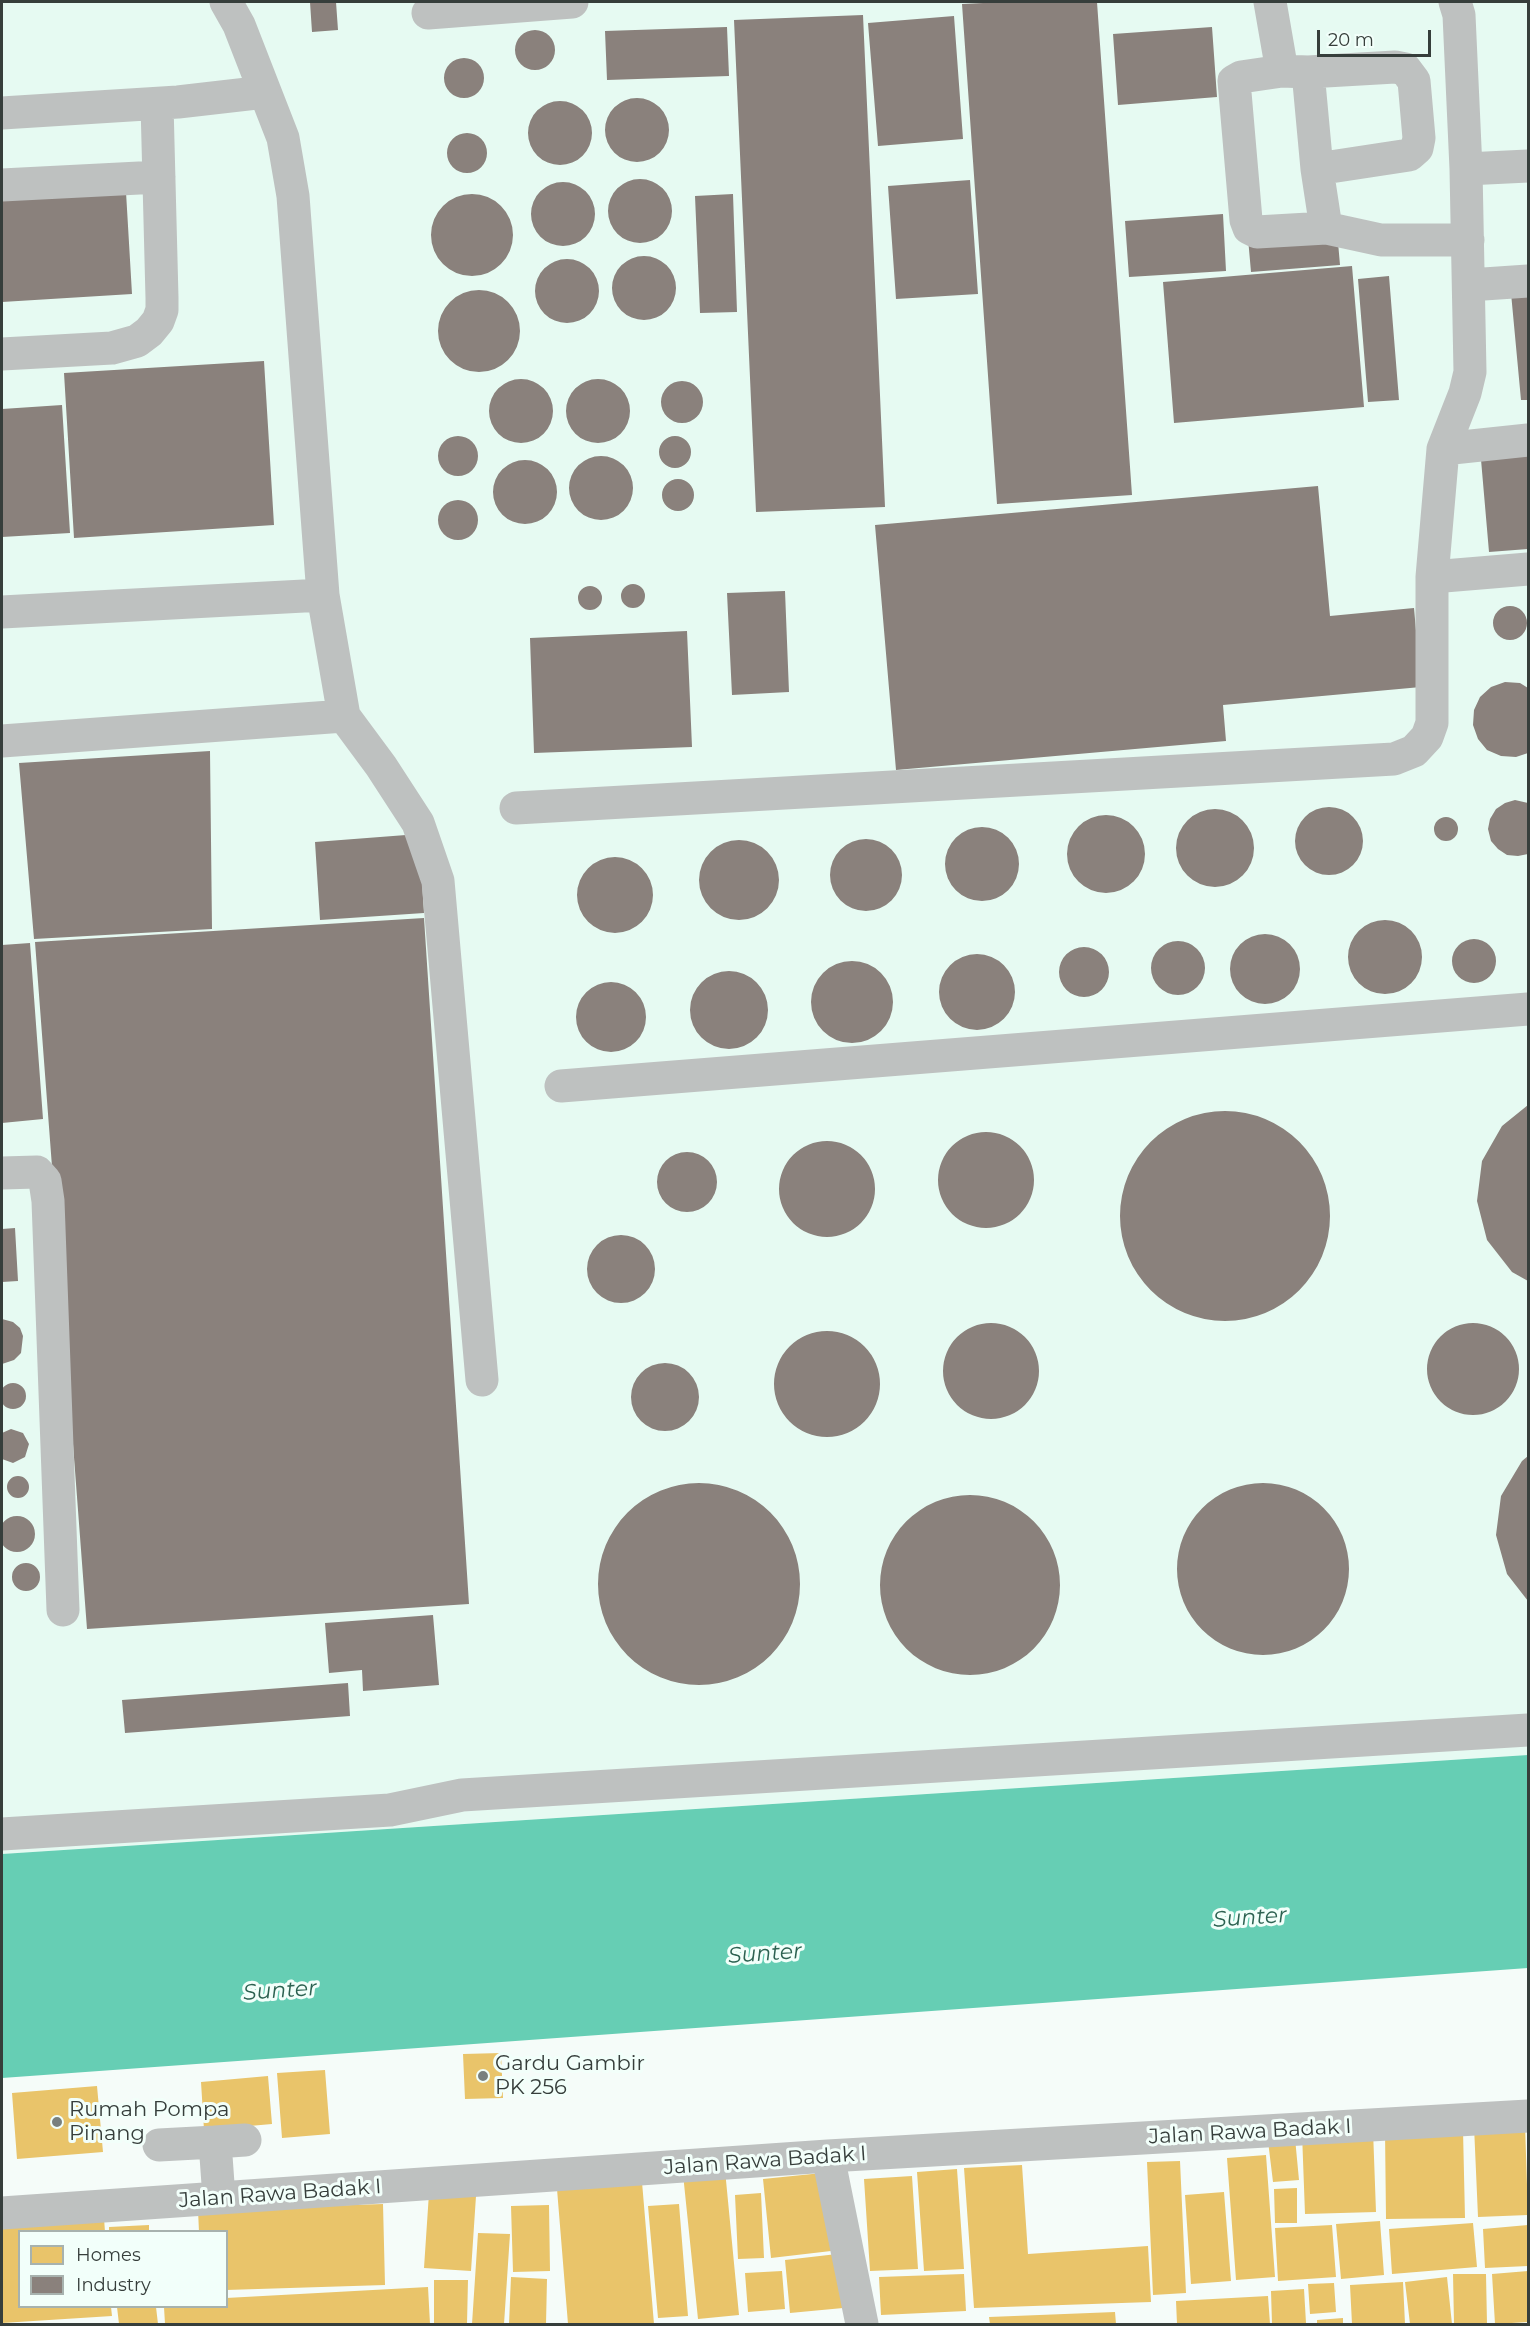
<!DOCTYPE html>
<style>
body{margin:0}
#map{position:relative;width:1530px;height:2326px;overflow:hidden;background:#f5fcf9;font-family:Montserrat,sans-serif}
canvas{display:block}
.frame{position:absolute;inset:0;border:3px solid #363e3b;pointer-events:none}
.legend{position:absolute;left:18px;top:2230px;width:210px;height:78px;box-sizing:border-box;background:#f2fffa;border:2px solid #a7b2ae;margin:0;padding:8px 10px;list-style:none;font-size:18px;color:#363e3b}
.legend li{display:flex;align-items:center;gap:12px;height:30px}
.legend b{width:30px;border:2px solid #a7b2ae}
.scale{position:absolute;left:1317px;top:30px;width:114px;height:27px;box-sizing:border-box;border:3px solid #363e3b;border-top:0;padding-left:8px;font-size:18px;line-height:21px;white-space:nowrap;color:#363e3b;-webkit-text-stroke:4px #f2fffa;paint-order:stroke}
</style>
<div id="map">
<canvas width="1530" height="2326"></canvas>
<div class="frame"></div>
<ul class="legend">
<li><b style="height:16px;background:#e9c46a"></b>Homes</li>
<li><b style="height:16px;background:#8a817c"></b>Industry</li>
</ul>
<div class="scale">20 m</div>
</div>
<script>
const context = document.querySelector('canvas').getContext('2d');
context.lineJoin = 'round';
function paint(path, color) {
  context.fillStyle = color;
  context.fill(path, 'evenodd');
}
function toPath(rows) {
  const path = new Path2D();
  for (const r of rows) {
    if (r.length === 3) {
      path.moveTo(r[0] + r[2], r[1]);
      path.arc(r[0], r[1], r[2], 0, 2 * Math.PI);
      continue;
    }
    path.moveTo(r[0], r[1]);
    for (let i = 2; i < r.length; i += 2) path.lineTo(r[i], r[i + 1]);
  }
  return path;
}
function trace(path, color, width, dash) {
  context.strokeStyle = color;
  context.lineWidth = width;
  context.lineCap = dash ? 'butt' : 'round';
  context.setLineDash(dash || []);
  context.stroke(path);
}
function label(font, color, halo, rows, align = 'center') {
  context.font = font + ' Montserrat,sans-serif';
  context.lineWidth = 6;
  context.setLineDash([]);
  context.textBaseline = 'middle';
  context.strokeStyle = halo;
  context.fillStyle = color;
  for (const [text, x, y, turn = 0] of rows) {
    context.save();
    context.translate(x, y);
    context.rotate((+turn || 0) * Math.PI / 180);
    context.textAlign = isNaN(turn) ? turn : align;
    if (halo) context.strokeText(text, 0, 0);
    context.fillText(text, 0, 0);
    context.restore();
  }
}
const built = toPath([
 [2,2,1528,2,1528,1755,2,1854]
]);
const water = toPath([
 [1528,1755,1528,1968,2,2078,2,1854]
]);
const homes = toPath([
 [501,2053,503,2098,465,2099,463,2054],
 [325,2070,330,2134,282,2138,277,2073],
 [268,2076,272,2124,204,2130,201,2082],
 [97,2086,103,2152,17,2159,12,2093],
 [1525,2124,1528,2215,1478,2217,1474,2126],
 [1373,2130,1376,2212,1305,2214,1302,2133],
 [1463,2130,1465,2218,1386,2219,1385,2131],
 [1295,2138,1299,2180,1273,2182,1268,2141],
 [1266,2155,1275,2277,1236,2280,1227,2158],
 [1180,2161,1186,2293,1153,2295,1147,2162],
 [1022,2165,1028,2254,1148,2246,1151,2302,974,2308,964,2168],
 [957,2169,964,2269,924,2271,917,2172],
 [725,2170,739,2315,698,2319,683,2174],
 [822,2173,831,2251,771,2258,763,2179],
 [912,2176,918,2269,870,2271,864,2179],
 [642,2182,654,2324,568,2324,557,2189],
 [1297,2188,1297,2223,1275,2223,1274,2189],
 [1224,2192,1231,2281,1191,2284,1185,2195],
 [429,2193,476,2196,471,2271,424,2268],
 [761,2193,764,2258,738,2259,735,2195],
 [383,2204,385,2285,226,2290,226,2232,199,2232,198,2210],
 [679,2204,688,2316,658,2318,648,2206],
 [549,2205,550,2271,513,2272,511,2206],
 [104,2218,105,2232,20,2232,20,2307,111,2307,112,2316,2,2323,2,2226],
 [1380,2221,1384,2275,1341,2279,1336,2224],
 [1473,2223,1477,2267,1392,2274,1389,2229],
 [149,2225,149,2232,109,2232,109,2227],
 [1332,2225,1336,2277,1278,2281,1275,2228],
 [1528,2225,1528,2266,1485,2268,1483,2229],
 [478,2233,510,2234,504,2324,472,2324],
 [837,2254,843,2308,790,2313,785,2260],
 [782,2271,785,2309,748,2312,745,2273],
 [1528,2271,1528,2322,1495,2324,1492,2274],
 [964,2274,966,2311,881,2315,879,2277],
 [1453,2274,1486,2274,1487,2324,1454,2324],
 [511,2277,547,2279,546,2324,509,2324],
 [1447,2277,1452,2324,1410,2324,1405,2282],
 [434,2280,468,2280,467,2324,434,2324],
 [1403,2282,1405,2324,1352,2324,1350,2285],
 [1334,2283,1336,2312,1310,2314,1308,2284],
 [428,2287,430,2324,165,2324,164,2307,226,2307,226,2298],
 [1304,2289,1306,2323,1272,2324,1271,2291],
 [1268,2296,1270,2324,1177,2324,1176,2301],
 [117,2307,156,2307,158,2324,119,2324],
 [1115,2312,1116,2324,990,2324,989,2317],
 [1343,2318,1343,2324,1317,2324,1317,2320]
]);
const industry = toPath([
 [310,2,336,2,338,30,312,32],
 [1004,2,1097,2,1132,495,997,504,962,4],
 [863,15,885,507,756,512,734,20],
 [954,16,963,139,878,146,868,23],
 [727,27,729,76,607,80,605,31],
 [1212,27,1217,97,1118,105,1113,34],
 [535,50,20],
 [464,78,20],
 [637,130,32],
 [560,133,32],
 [467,153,20],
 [640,211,32],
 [970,180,978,294,896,299,888,186],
 [563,214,32],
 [126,192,132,294,2,302,2,200],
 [733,194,737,312,700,313,695,196],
 [472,235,41],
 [1223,214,1226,271,1129,277,1125,221],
 [1337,231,1340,265,1251,272,1248,238],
 [644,288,32],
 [567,291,32],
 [1352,266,1364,407,1174,423,1163,282],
 [1389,276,1399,400,1368,402,1358,279],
 [479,331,41],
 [1528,292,1528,400,1521,400,1511,293],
 [264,361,274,525,74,538,64,373],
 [521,411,32],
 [598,411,32],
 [682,402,21],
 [62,405,70,533,2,537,2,409],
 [458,456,20],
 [675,452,16],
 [1528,443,1528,549,1489,552,1480,448],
 [601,488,32],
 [525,492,32],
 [678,495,16],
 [1318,486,1330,616,1414,608,1421,687,1223,705,1226,741,896,770,875,525],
 [458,520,20],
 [633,596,12],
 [590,598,12],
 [785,591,789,692,732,695,727,593],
 [1510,623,17],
 [687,631,692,747,534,753,530,638],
 [1505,682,1520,683,1528,688,1528,753,1516,757,1501,756,1487,750,1478,739,1473,725,1474,710,1480,697,1491,687],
 [210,751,212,929,34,939,19,763],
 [1515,800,1528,803,1528,854,1518,856,1507,855,1498,849,1491,841,1488,829,1490,819,1496,809,1505,803],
 [1329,841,34],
 [1215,848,39],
 [1106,854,39],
 [1446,829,12],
 [982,864,37],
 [419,834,424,913,320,920,315,842],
 [866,875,36],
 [739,880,40],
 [615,895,38],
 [424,918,469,1604,87,1629,35,942],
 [1385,957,37],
 [1265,969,35],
 [1474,961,22],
 [1178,968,27],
 [30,943,43,1119,2,1123,2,945],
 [1084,972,25],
 [977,992,38],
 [852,1002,41],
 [729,1010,39],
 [611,1017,35],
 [1528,1105,1528,1281,1512,1272,1487,1240,1477,1201,1482,1161,1502,1126],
 [1225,1216,105],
 [986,1180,48],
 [827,1189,48],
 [687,1182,30],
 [15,1228,18,1281,2,1282,2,1229],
 [621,1269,34],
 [2,1319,13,1322,20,1328,23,1336,21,1353,14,1360,2,1364],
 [991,1371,48],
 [1473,1369,46],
 [827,1384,53],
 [665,1397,34],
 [13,1396,13],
 [11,1429,23,1433,29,1444,25,1457,13,1463,2,1459,2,1433],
 [1528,1456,1528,1601,1507,1574,1496,1535,1501,1496,1522,1461],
 [18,1487,11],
 [1263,1569,86],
 [699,1584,101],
 [970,1585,90],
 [17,1534,18],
 [26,1577,14],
 [433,1615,439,1685,363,1691,362,1670,329,1673,325,1623],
 [348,1683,350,1716,125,1733,122,1700]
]);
const minor = toPath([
 [1270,2,1282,71,1308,72,1317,169,1326,228,1381,240,1468,240],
 [428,13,572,2],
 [1282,71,1241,77,1234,81,1246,220,1249,228,1257,232,1326,228],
 [1308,72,1395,67,1405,69,1414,81,1419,138,1417,148,1409,155,1317,169],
 [2,113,178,102,265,92],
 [1466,169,1528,166],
 [2,185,159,177],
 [1469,285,1528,281],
 [2,354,112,348,137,341,149,332,158,321,162,310,162,298,157,104],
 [1443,449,1528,440],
 [1432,577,1528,569],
 [323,595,344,716,381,766,418,823,438,881,482,1380],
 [2,612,323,595,293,196,283,138,239,25,226,2],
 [2,741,344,716],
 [516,808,1394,759,1414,751,1427,737,1432,723,1432,577,1443,449,1465,393,1470,372,1466,169,1459,15,1455,2],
 [561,1086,1528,1009],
 [2,1173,37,1172,45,1181,48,1201,63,1610],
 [2,1834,390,1810,462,1795,1528,1730],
 [215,2142,245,2140],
 [159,2145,215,2142,219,2198],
 [828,2156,862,2324],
 [2,2213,828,2156,1528,2116]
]);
const markers = [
 [483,2076,6,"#79807e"],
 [57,2122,6,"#79807e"]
];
const poiNames = [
 ["Gardu Gambir",495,2064],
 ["PK 256",495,2088],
 ["Rumah Pompa",69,2110],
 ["Pinang",69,2134]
];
const streetNames = [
 ["Jalan Rawa Badak I",1250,2132,-3],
 ["Jalan Rawa Badak I",765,2161,-4],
 ["Jalan Rawa Badak I",280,2194,-4]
];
const waterNames = [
 ["Sunter",1250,1918,-4],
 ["Sunter",765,1954,-4],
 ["Sunter",280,1991,-4]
];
paint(built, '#e6faf2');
paint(water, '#66ceb4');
paint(homes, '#e9c46a');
paint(industry, '#8a817c');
trace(minor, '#bec1c0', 33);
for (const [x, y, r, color] of markers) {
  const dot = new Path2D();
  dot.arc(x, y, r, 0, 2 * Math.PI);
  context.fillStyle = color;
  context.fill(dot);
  trace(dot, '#f2fffa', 2);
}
label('21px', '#363e3b', '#f2fffa', poiNames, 'left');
label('21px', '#363e3b', '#f2fffa', streetNames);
label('italic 22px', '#2c6251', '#f2fffa', waterNames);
</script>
